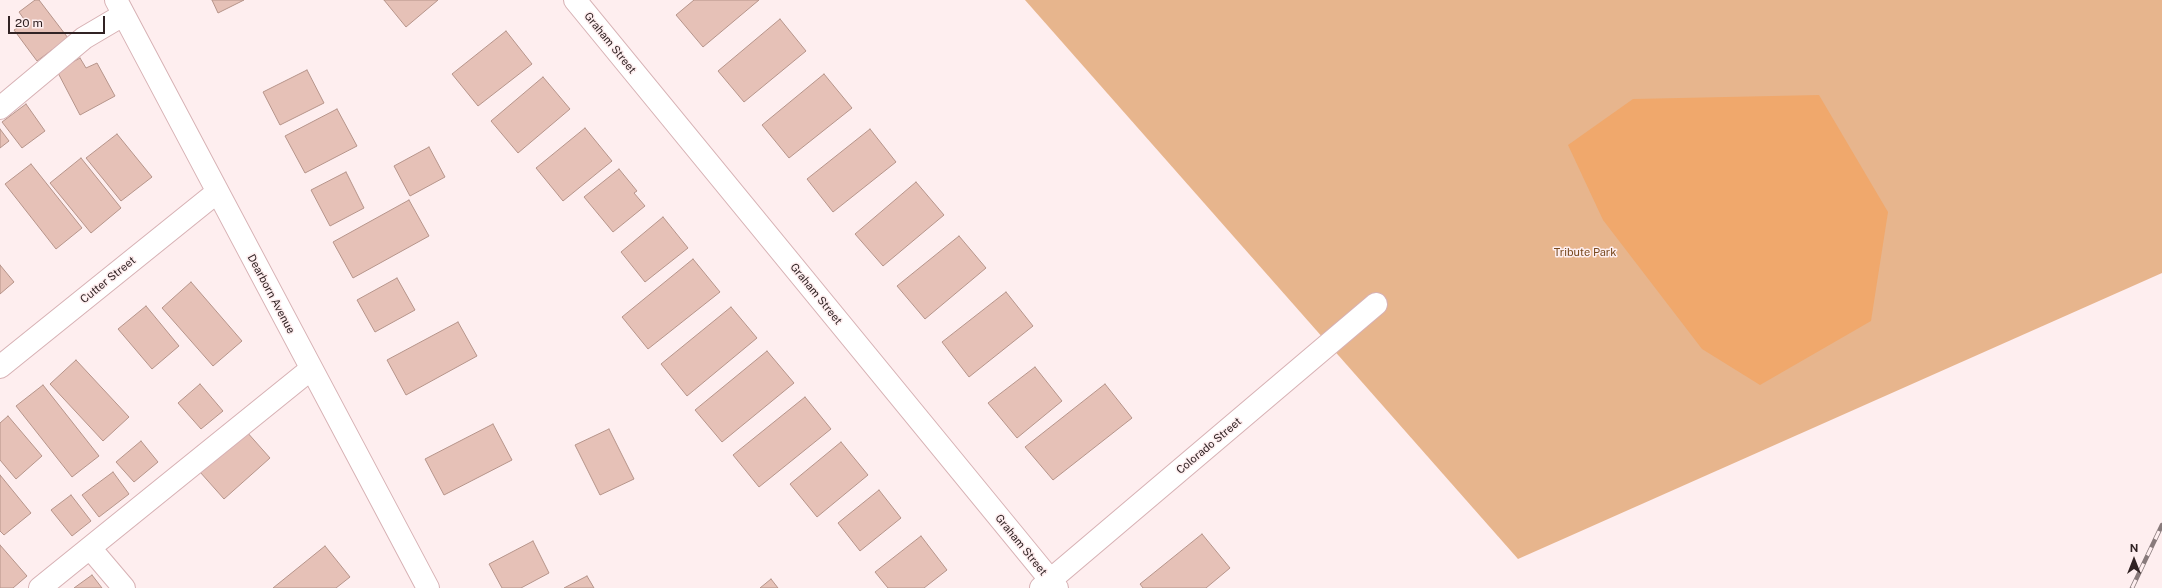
<!DOCTYPE html>
<style>
body{margin:0}
#map{position:relative;width:2162px;height:588px;overflow:hidden;background:#feeeef;font-family:"Public Sans",sans-serif}
canvas{display:block}
.north{position:absolute;left:2114px;top:540px;width:40px;height:40px;-webkit-text-stroke:3px #feeeef;paint-order:stroke;rotate:0deg;font-size:11px;font-weight:700;line-height:16px;text-align:center;color:#312324}
.north::after{content:'';display:block;margin:auto;width:14px;height:18px;background:#312324;clip-path:polygon(50% 0,100% 100%,50% 72%,0 100%)}
.scale{position:absolute;left:8px;top:16px;width:97px;height:18px;box-sizing:border-box;border:2px solid #312324;border-top:0;padding-left:5px;font-size:12px;line-height:14px;white-space:nowrap;color:#312324;-webkit-text-stroke:3px #feeeef;paint-order:stroke}
</style>
<div id="map">
<canvas width="2162" height="588"></canvas>
<div class="north">N</div>
<div class="scale">20 m</div>
</div>
<script>
const context = document.querySelector('canvas').getContext('2d');
context.lineJoin = 'round';
function paint(path, color) {
  context.fillStyle = color;
  context.fill(path, 'evenodd');
}
function toPath(rows) {
  const path = new Path2D();
  for (const r of rows) {
    path.moveTo(r[0], r[1]);
    for (let i = 2; i < r.length; i += 2) path.lineTo(r[i], r[i + 1]);
  }
  return path;
}
function trace(path, color, width, dash) {
  context.strokeStyle = color;
  context.lineWidth = width;
  context.lineCap = dash ? 'butt' : 'round';
  context.setLineDash(dash || []);
  context.stroke(path);
}
function label(font, color, halo, rows, align = 'center') {
  context.font = font + ' "Public Sans",sans-serif';
  context.lineWidth = 3;
  context.setLineDash([]);
  context.textBaseline = 'middle';
  context.strokeStyle = halo;
  context.fillStyle = color;
  for (const [text, x, y, turn = 0] of rows) {
    context.save();
    context.translate(x, y);
    context.rotate((+turn || 0) * Math.PI / 180);
    context.textAlign = isNaN(turn) ? turn : align;
    if (halo) context.strokeText(text, 0, 0);
    context.fillText(text, 0, 0);
    context.restore();
  }
}
const green = toPath([
 [1025,0,2162,0,2162,273,1518,559]
]);
const forest = toPath([
 [1819,95,1888,212,1871,321,1760,385,1702,349,1603,220,1568,145,1633,99]
]);
const building = toPath([
 [35,0,39,0,68,38,37,61,14,30,26,22,19,12,35,0],
 [212,0,244,0,218,13,212,0],
 [384,0,438,0,406,27,384,0],
 [694,0,759,0,703,47,676,15,694,0],
 [780,19,806,51,744,102,718,71,780,19],
 [506,31,532,64,478,106,452,74,506,31],
 [80,58,86,68,97,63,115,96,80,115,57,71,80,58],
 [307,70,324,103,280,125,263,92,307,70],
 [824,74,852,108,789,158,762,125,824,74],
 [543,77,570,109,518,153,491,121,543,77],
 [26,104,45,131,22,148,2,122,26,104],
 [337,109,357,146,305,173,285,136,337,109],
 [585,128,612,161,563,201,536,168,585,128],
 [0,129,9,141,0,148,0,129],
 [870,129,896,162,833,212,807,179,870,129],
 [117,134,152,177,121,201,86,158,117,134],
 [429,147,445,177,410,196,394,166,429,147],
 [81,158,121,208,91,233,50,183,81,158],
 [31,164,82,228,56,249,5,184,31,164],
 [619,169,637,191,634,193,645,206,613,232,584,197,619,169],
 [346,172,364,208,330,226,311,190,346,172],
 [916,182,944,215,883,266,855,234,916,182],
 [409,200,429,236,353,278,333,242,409,200],
 [663,217,688,248,645,282,621,252,663,217],
 [959,236,986,268,925,319,897,286,959,236],
 [693,259,720,292,648,349,622,317,693,259],
 [0,265,14,282,0,294,0,265],
 [397,278,415,310,375,332,357,300,397,278],
 [191,282,242,341,213,366,162,308,191,282],
 [1006,292,1033,326,969,377,942,342,1006,292],
 [146,306,179,346,152,369,118,329,146,306],
 [731,307,757,338,687,396,661,364,731,307],
 [458,322,477,356,406,395,387,360,458,322],
 [767,351,794,383,722,442,695,410,767,351],
 [76,360,129,417,103,441,50,384,76,360],
 [1035,367,1062,401,1017,438,988,403,1035,367],
 [200,384,223,411,201,429,178,403,200,384],
 [1105,384,1132,418,1053,480,1025,447,1105,384],
 [43,385,99,456,72,477,16,406,43,385],
 [805,397,831,429,759,487,733,455,805,397],
 [8,416,42,456,16,479,0,460,0,423,8,416],
 [493,424,512,460,444,495,425,459,493,424],
 [609,429,634,479,600,495,575,445,609,429],
 [246,431,270,458,224,499,200,472,246,431],
 [141,441,158,462,134,482,116,462,141,441],
 [841,442,868,475,817,517,790,484,841,442],
 [113,472,129,494,99,517,82,495,113,472],
 [0,475,31,513,4,535,0,531,0,475],
 [879,490,901,518,860,551,838,523,879,490],
 [71,495,91,521,72,536,51,510,71,495],
 [1202,534,1230,568,1206,588,1143,588,1140,584,1202,534],
 [921,536,947,570,924,588,888,588,875,572,921,536],
 [533,541,549,573,521,588,502,588,489,564,533,541],
 [0,545,27,576,13,588,0,588,0,545],
 [325,546,350,577,336,588,273,588,325,546],
 [92,575,102,588,74,588,92,575],
 [587,576,594,588,564,588,587,576],
 [771,579,778,588,760,588,771,579]
]);
const minor = toPath([
 [116,0,428,588],
 [575,0,1057,588],
 [0,108,84,38,123,15],
 [0,367,216,193],
 [90,548,124,588],
 [40,588,311,369],
 [1041,588,1376,304]
]);
const rail = toPath([
 [2132,588,2162,525]
]);
const streetNames = [
 ["Graham Street",610,43,51],
 ["Cutter Street",108,280,-39],
 ["Dearborn Avenue",271,294,62],
 ["Graham Street",816,294,51],
 ["Colorado Street",1209,446,-40],
 ["Graham Street",1021,545,51]
];
const parkNames = [
 ["Tribute Park",1585,253]
];
paint(green, '#e7b58d');
paint(forest, '#f0a86c');
paint(building, '#e6c1b7');
trace(building, '#b6948a', 1);
trace(minor, '#d7b1b4', 24);
trace(minor, '#fff', 22);
trace(rail, '#887a7b', 4.5);
trace(rail, '#feeeef', 3, [9]);
label('11px', '#312324', '#feeeef', streetNames);
label('11px', '#794a1f', '#feeeef', parkNames);
</script>
